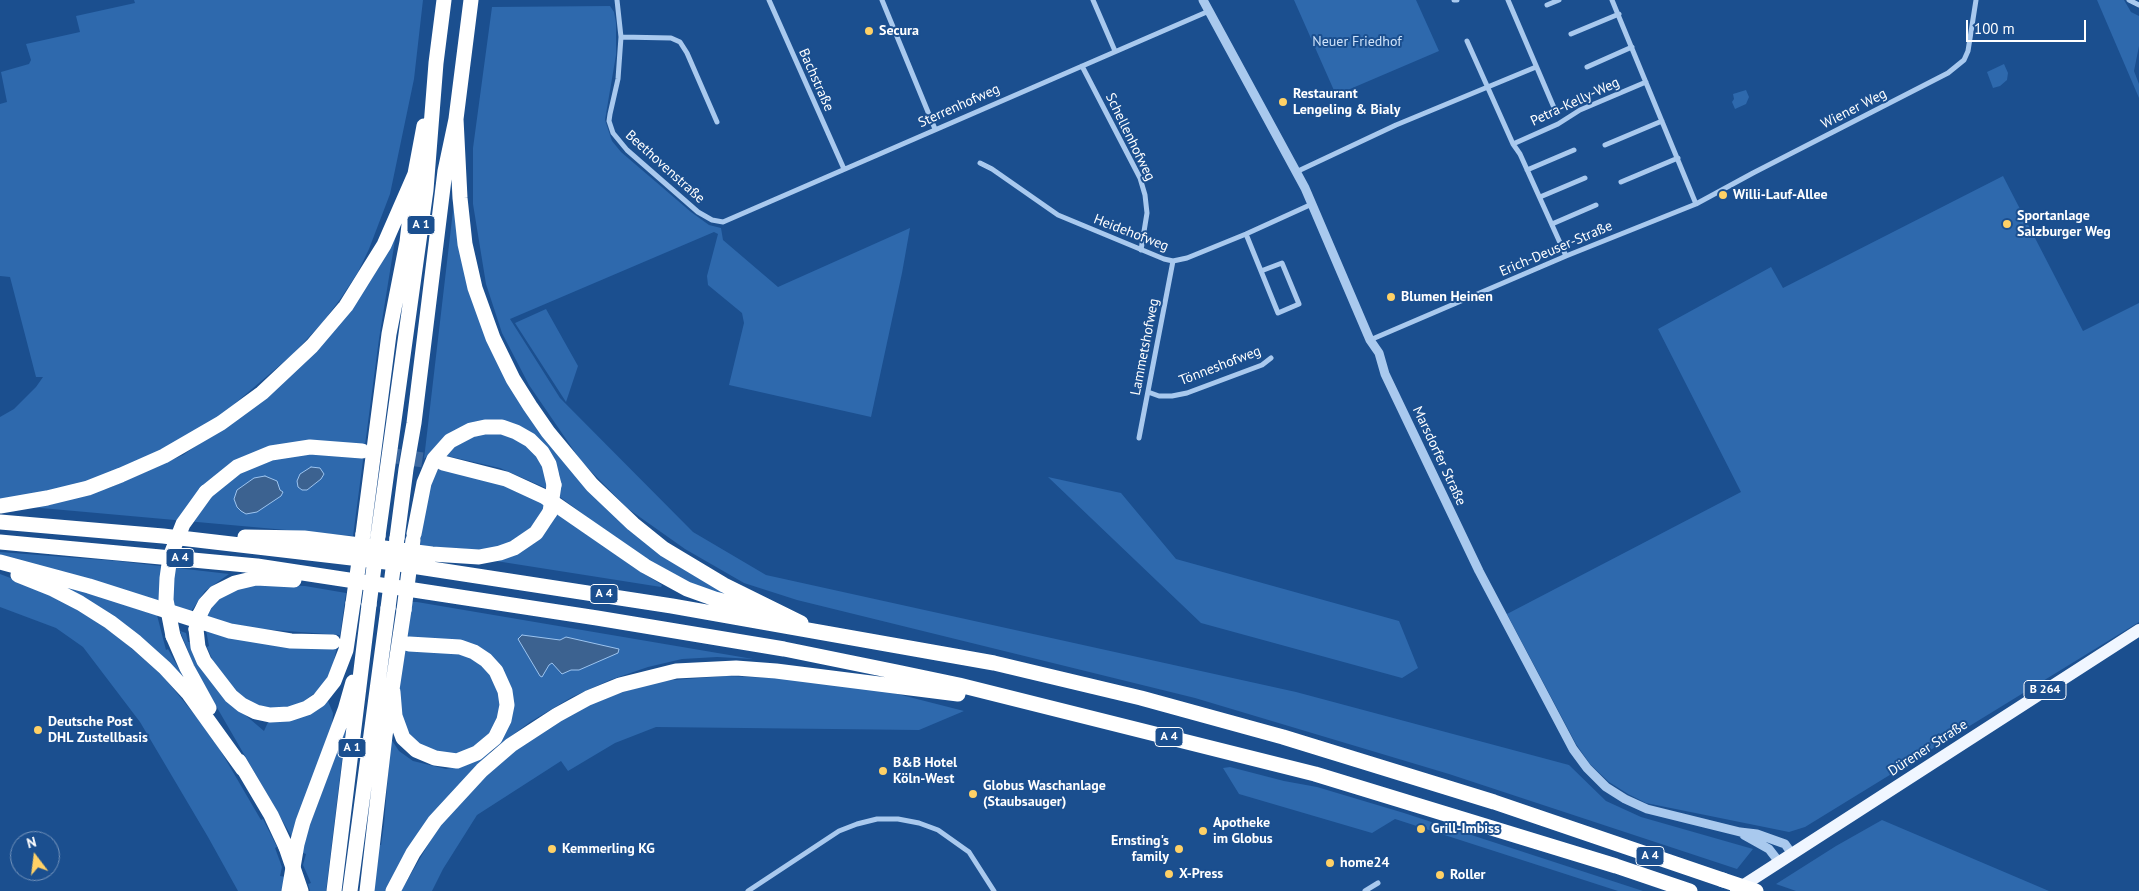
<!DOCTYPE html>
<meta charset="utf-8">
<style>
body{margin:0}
#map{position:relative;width:2139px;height:891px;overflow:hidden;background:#1b4f8f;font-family:"PT Sans",sans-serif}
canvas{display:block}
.north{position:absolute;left:10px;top:831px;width:50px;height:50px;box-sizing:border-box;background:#1b4f8f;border:1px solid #7695bc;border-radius:50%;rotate:345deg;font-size:14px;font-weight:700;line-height:20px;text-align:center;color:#fff}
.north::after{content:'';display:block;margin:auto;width:18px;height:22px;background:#ffd166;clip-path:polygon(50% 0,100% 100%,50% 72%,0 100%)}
.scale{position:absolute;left:1966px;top:20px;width:120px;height:22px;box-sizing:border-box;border:2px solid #fff;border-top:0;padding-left:6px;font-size:15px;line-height:18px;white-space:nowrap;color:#fff;-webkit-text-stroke:4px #1b4f8f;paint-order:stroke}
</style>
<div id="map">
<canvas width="2139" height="891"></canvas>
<div class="north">N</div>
<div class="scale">100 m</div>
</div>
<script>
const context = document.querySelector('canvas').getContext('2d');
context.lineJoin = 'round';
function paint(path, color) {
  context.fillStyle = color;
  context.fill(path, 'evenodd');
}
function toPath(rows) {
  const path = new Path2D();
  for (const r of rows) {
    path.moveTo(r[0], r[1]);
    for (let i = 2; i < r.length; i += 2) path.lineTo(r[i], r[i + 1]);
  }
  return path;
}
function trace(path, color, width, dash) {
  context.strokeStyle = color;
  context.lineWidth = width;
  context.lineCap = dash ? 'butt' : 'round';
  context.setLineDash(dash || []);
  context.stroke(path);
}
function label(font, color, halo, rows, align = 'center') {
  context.font = font + ' "PT Sans",sans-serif';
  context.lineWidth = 4;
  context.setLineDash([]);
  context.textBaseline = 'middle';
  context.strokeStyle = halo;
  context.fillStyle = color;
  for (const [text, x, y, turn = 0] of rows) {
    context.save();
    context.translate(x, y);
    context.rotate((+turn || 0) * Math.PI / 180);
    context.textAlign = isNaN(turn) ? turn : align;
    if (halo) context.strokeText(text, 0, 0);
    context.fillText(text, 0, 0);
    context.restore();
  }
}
const green = toPath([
 [134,0,423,0,414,79,390,194,369,249,358,272,341,298,323,322,293,354,232,406,206,426,163,450,85,483,0,502,0,417,14,409,36,387,43,377,36,377,10,277,0,276,0,104,7,102,1,72,29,64,31,60,26,44,80,32,76,16,135,3],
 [1294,0,1416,0,1439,51,1336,95],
 [2097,0,2124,0,2131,12,2139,16,2139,46,2134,71,2139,84,2139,98],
 [610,6,614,12,616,23,616,55,605,120,612,141,621,152,691,212,709,225,721,228,723,240,778,287,910,228,902,273,871,417,729,385,744,323,742,313,708,285,707,276,718,234,714,232,510,319,560,398,693,532,766,575,1296,692,1569,765,1606,801,1641,817,1753,849,1737,869,1449,774,1195,698,797,600,744,583,685,549,627,508,581,461,529,385,502,333,486,284,473,204,473,148,492,7],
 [2004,64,2008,73,2007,80,2000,86,1993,88,1987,72],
 [1746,90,1749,97,1746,104,1735,109,1732,102,1734,99,1733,94],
 [2003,176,2083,331,2139,303,2139,622,1805,827,1789,832,1646,803,1628,794,1609,782,1590,764,1576,744,1507,614,1741,492,1658,329,1771,267,1783,288],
 [454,202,472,294,563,460,725,593,725,596,704,591,633,551,560,497,560,475,524,430,445,438,424,459],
 [396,234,379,339,353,536,30,507,109,488,183,455,266,398,350,311,379,267],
 [546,309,578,366,566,402,515,323],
 [485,431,515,436,541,459,548,489,500,468,443,455,448,450],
 [440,467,486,478,546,504,537,520,540,522,497,551,420,546,425,503,434,471,438,470],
 [1048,477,1121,493,1176,559,1399,621,1418,668,1402,678,1201,623],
 [558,511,633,567,662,585,661,587,496,561,550,526],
 [0,552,117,561,229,574,205,591,190,613,0,557],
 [0,574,63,598,121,639,163,676,212,736,261,820,263,819,277,847,275,848,282,867,280,876,286,877,284,891,238,891,208,837,140,722,83,647,56,628,0,607],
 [49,580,157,615,166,650,168,649,186,682],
 [255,584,305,586,346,593,340,635,260,629,229,624,203,617,213,602,234,590],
 [411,602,417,602,753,659,717,657,682,659,648,667,610,680,572,697,530,722,490,752,491,754,389,891,372,891,378,845,381,845,384,824,391,739,399,751,413,761,446,769,465,765,512,713,486,653,405,639],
 [206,630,337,646,333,666,323,687,297,706,277,711,243,700,216,668,207,647,209,646],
 [180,631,186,633,188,642,190,642,224,697,264,731,269,720,328,701,333,713,332,726,293,839,197,673],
 [402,648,463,652,486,667,501,697,499,719,483,743,456,755,439,755,415,742,400,721,397,689],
 [726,676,795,679,870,687,964,711,919,730,656,727,615,743,568,771,561,761,477,815,443,869,432,891,401,891,436,831,464,795,528,738,600,699,660,681],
 [346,727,326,891,310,891,308,884,311,883,303,865,306,854,300,852],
 [1230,767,1284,781,1317,787,1404,813,1643,891,1618,891,1395,819,1372,833,1239,794,1223,768],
 [1882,820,2049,891,1796,891,1776,884,1836,846]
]);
const water = toPath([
 [311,467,320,468,324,474,321,479,307,490,302,490,298,487,297,481,300,474,311,467],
 [265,476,277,481,280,490,283,492,281,496,257,512,246,514,241,511,237,507,234,499,237,490,254,478,265,476],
 [522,635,560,640,566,637,619,649,618,653,579,670,571,670,562,674,552,663,549,665,542,677,540,676,518,639,522,635]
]);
const motorwayTunnel = toPath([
 [362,451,443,463]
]);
const minor = toPath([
 [617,0,621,37,618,79,610,114,609,121,613,133,627,150,698,212,712,220,723,222,1209,11],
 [769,0,844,169],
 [882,0,935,129],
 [1093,0,1115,51],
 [1454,0,1457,0],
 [1508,0,1555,110],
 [1612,0,1696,204],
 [2129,0,2139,5],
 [1547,5,1559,0],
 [1571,34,1619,14],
 [621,37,671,38,680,42,687,53,717,122],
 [1467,41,1513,144,1520,154,1566,256],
 [1082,66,1140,178,1145,195,1147,213,1141,250],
 [1587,67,1632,47],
 [1513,144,1558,124,1580,110,1646,82],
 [1605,145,1662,121],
 [980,163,992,169,1058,215,1164,259,1173,261,1187,258,1246,234,1312,204],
 [1527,170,1574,150],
 [1296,172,1396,125,1536,67],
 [1621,182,1678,158],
 [1540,197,1585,178],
 [1552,224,1596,205],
 [1246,234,1278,313,1299,304,1282,263,1261,271],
 [1370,340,1566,256,1696,204,1753,173,1948,73,1964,60,1968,51,1976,0],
 [1148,392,1159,396,1172,396,1187,393,1262,365,1271,358],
 [1139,438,1173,261],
 [748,891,839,831,857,824,877,819,898,819,919,823,938,830,969,852,994,891],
 [1365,891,1378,883]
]);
const tertiary = toPath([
 [1203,0,1305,188,1370,340,1379,353,1385,374,1479,571,1573,749,1587,768,1606,787,1625,799,1647,809,1740,832,1757,834,1785,844,1792,854],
 [1744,835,1769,849,1779,862]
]);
const primary = toPath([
 [1736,890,2139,630]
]);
const motorway = toPath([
 [456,119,460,198,465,244,475,288,493,338,513,379,530,406,548,432,592,485,633,524,664,549,724,585,801,623],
 [443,463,506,479,545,497,645,566,687,589,715,599,767,612],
 [206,492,237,467,271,453,310,447,362,451],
 [0,506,47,498,88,488,121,475,164,456,221,423,262,393,312,346,346,306,384,245,415,174],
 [0,522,163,536,386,562,672,606,994,663,1141,698,1283,737,1494,802,1723,880],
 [363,534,389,334,407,242,415,174,424,126],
 [414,534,424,483,434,459,450,441,471,430,485,427,502,427,516,432,530,440,542,452,549,464,554,485],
 [378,536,426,190,436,63,444,0],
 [245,537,304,538,432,554,479,557,500,553,514,548,536,533,550,512],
 [397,538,406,469,414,423,445,171,456,119,471,0],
 [0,542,257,566,597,618,784,649,897,672,959,685,1315,774,1616,866,1690,891],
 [0,562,89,586,230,631,291,641,333,642],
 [18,575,53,589,80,603,110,622,136,642,165,668,189,694,243,769],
 [200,614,205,604,215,593,235,583,256,578,294,580],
 [196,629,198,647,204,661,231,696,242,705,256,712,270,715,289,714,307,708,319,700,334,681,346,650,353,603],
 [173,636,187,668,209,708],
 [393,692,395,716,403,738,416,750,435,758,457,761,477,753,495,738,504,720,507,705,505,691,496,671,486,660,474,652,460,647,409,644],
 [239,761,271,815,286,847],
 [289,891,297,844,303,822,345,710,353,682],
 [334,891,369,605],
 [350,891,388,608],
 [367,891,385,736,404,610],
 [393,891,413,853,435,821,482,770,511,745,557,715,588,698,620,685,676,671,736,668,776,671,958,694]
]);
const motorwayBridge = toPath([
 [550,512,554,485],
 [353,603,363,534],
 [369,605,378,536],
 [388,608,397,538],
 [404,610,413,540],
 [196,629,200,614],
 [173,636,166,600,167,578,170,557,183,524,206,492],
 [286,847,301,891],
 [1723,880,1756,891]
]);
const markers = [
 [869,31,5,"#ffd166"],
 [1283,102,5,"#ffd166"],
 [1723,195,5,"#ffd166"],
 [2007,224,5,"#ffd166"],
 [1391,297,5,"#ffd166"],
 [38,730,5,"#ffd166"],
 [883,771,5,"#ffd166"],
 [973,794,5,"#ffd166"],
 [1421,829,5,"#ffd166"],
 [1203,831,5,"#ffd166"],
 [552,849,5,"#ffd166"],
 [1179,849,5,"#ffd166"],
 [1330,863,5,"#ffd166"],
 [1169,874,5,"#ffd166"],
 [1440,875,5,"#ffd166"]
];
const shields = [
 [421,225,28],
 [180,558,28],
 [604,594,28],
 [2045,690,42],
 [1169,737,28],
 [352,748,28],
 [1650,856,28]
];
const shieldNames = [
 ["A 1",421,225],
 ["A 4",180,558],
 ["A 4",604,594],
 ["B 264",2045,690],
 ["A 4",1169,737],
 ["A 1",352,748],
 ["A 4",1650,856]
];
const poiNames = [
 ["Secura",879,31],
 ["Restaurant",1293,94],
 ["Lengeling & Bialy",1293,110],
 ["Willi-Lauf-Allee",1733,195],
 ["Sportanlage",2017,216],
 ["Salzburger Weg",2017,232],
 ["Blumen Heinen",1401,297],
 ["Deutsche Post",48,722],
 ["DHL Zustellbasis",48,738],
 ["B&B Hotel",893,763],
 ["Köln-West",893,779],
 ["Globus Waschanlage",983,786],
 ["(Staubsauger)",983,802],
 ["Apotheke",1213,823],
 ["im Globus",1213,839],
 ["Grill-Imbiss",1431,829],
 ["Ernsting's",1169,841,"right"],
 ["family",1169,857,"right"],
 ["Kemmerling KG",562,849],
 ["home24",1340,863],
 ["X-Press",1179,874],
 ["Roller",1450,875]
];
const parkNames = [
 ["Neuer Friedhof",1357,42]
];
const streetNames = [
 ["Bachstraße",816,80,66],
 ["Petra-Kelly-Weg",1575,102,-25],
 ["Sterrenhofweg",959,106,-24],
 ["Wiener Weg",1854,109,-27],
 ["Schellenhofweg",1130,137,64],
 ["Beethovenstraße",665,167,42],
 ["Heidehofweg",1131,233,21],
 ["Erich-Deuser-Straße",1556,249,-23],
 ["Lammetshofweg",1145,347,-79],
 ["Tönneshofweg",1220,366,-21],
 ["Marsdorfer Straße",1439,456,65],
 ["Dürener Straße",1928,748,-33]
];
paint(green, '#2e69ad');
paint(water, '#3c6290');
trace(water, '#9cc4f0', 1);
trace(motorwayTunnel, '#3d69a0', 15, [15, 8]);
trace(minor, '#a9c9ee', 5);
trace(tertiary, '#a9c9ee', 9);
trace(primary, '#f0f6ff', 12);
trace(motorway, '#fff', 15);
trace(motorwayBridge, '#fff', 15);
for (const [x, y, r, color] of markers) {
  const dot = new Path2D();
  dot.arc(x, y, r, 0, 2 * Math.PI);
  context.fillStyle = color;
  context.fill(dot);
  trace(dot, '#1b4f8f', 2);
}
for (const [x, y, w] of shields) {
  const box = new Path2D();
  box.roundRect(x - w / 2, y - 9.5, w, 19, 4);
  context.fillStyle = '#1b4f8f';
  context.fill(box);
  trace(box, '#fff', 1);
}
label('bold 12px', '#fff', null, shieldNames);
label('bold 14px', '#fff', '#1b4f8f', poiNames, 'left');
label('14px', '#cfe3fa', '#1b4f8f', parkNames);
label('14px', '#fff', '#1b4f8f', streetNames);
</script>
